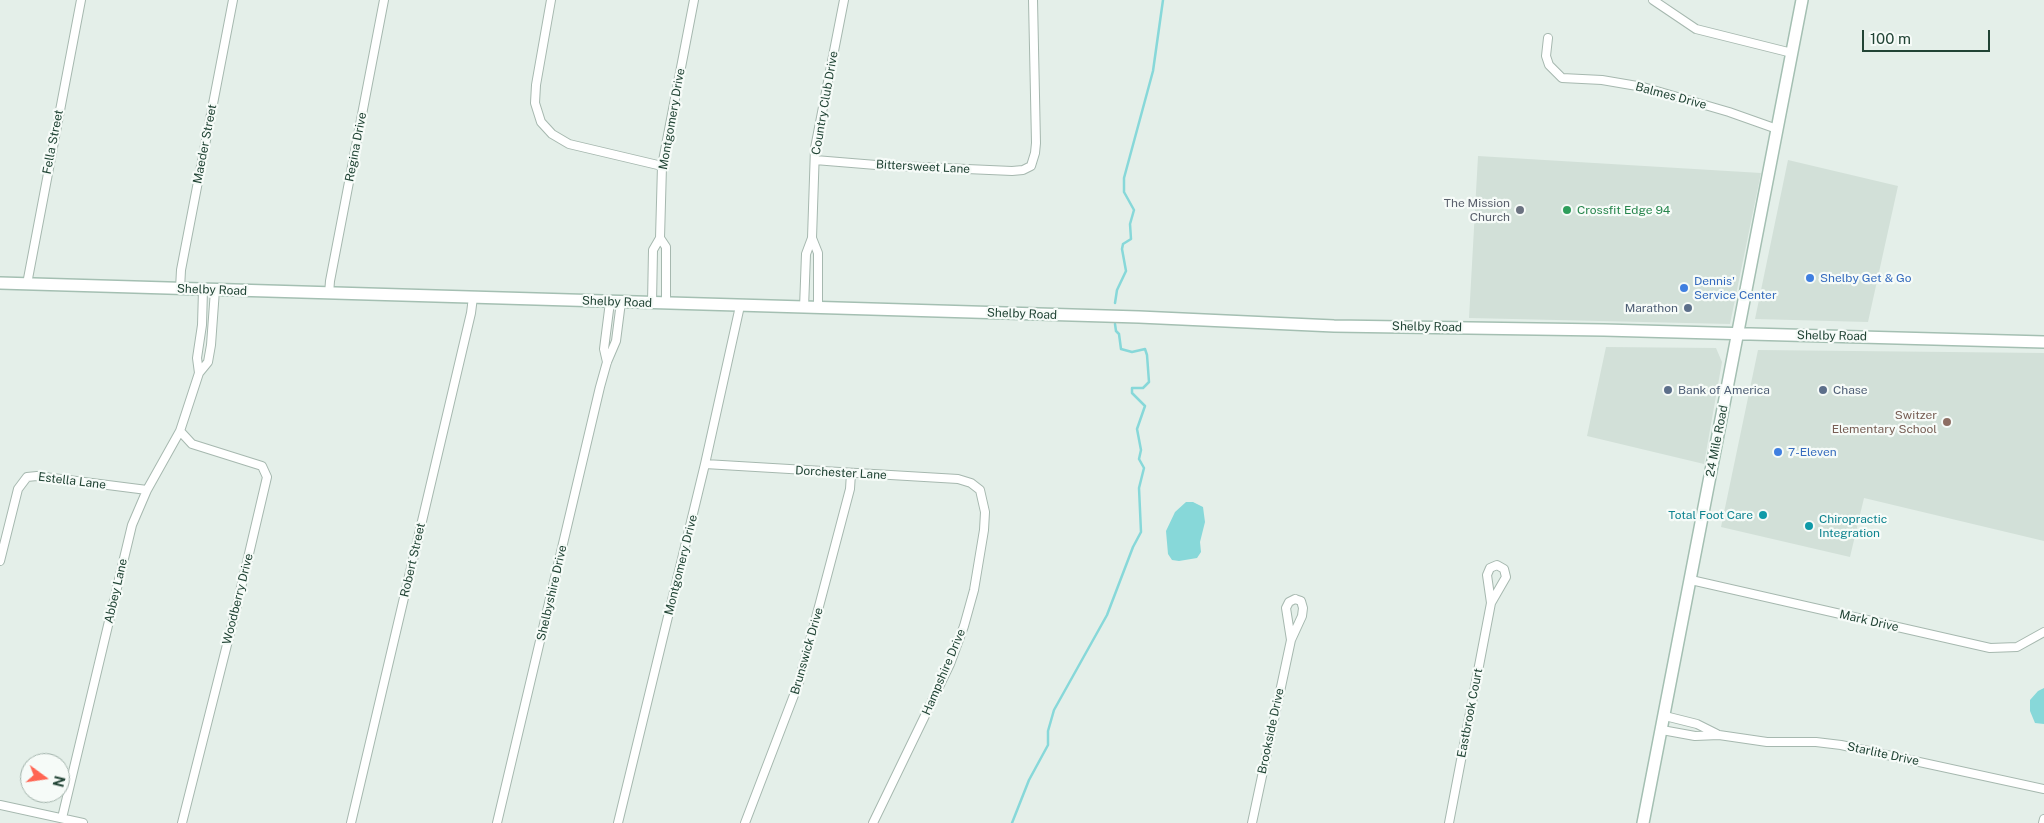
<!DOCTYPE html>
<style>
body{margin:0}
#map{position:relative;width:2044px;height:823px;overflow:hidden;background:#e4efe9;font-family:"Public Sans",sans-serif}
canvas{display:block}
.north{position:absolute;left:20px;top:753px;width:50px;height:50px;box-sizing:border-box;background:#f6fbf8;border:1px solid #a1b2aa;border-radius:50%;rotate:104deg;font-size:14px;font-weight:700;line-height:20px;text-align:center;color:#214435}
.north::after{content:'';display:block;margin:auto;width:18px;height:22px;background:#ff6553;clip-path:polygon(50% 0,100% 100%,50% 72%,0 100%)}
.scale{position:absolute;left:1862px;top:30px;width:128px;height:22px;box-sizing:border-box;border:2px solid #214435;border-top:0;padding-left:6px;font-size:15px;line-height:18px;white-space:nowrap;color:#214435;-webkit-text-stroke:4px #f6fbf8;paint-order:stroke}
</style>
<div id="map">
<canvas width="2044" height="823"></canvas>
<div class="north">N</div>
<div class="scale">100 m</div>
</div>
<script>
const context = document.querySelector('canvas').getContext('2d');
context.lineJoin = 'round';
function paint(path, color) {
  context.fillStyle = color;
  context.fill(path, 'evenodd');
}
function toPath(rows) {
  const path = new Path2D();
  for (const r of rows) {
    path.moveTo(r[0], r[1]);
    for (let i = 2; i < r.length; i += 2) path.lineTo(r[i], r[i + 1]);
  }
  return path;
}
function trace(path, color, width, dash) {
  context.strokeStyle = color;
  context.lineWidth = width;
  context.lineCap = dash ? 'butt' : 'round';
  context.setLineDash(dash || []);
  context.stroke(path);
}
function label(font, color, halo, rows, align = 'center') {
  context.font = font + ' "Public Sans",sans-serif';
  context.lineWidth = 4.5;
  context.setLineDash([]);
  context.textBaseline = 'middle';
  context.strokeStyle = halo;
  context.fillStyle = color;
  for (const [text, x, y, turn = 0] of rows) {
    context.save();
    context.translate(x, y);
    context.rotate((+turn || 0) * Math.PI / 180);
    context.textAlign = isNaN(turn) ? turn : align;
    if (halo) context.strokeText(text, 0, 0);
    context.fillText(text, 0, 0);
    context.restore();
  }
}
const built = toPath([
 [1478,156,1761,173,1730,324,1469,318],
 [1788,160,1898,186,1868,322,1755,319],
 [1606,347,1716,348,1722,362,1704,464,1587,436],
 [1758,350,2044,353,2044,541,1864,498,1850,557,1721,527]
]);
const water = toPath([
 [1186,502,1193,502,1203,507,1205,522,1200,542,1201,552,1197,558,1179,561,1172,560,1168,554,1166,531,1175,512],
 [2044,688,2044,724,2035,723,2030,711,2030,700,2038,691]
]);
const stream = toPath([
 [1115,303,1117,290,1126,271,1122,249,1123,244,1131,239,1130,224,1134,210,1124,192,1124,178,1153,71,1163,0],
 [1012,823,1029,780,1048,745,1048,731,1054,710,1107,615,1133,547,1141,532,1139,488,1144,468,1139,459,1141,450,1137,429,1145,406,1132,393,1132,388,1143,388,1149,382,1147,355,1145,349,1132,352,1121,349,1119,334,1116,331,1115,324]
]);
const street = toPath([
 [551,0,536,85,535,103,541,122,552,134,569,144,662,166],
 [1653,0,1696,29,1792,53],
 [1548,38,1546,56,1549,65,1562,78,1602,80,1643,87,1729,112,1777,129],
 [815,160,876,165,1012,171,1023,170,1031,166,1035,153,1036,143,1033,0],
 [660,238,666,247,666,304],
 [812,238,815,148,844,0],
 [27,284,81,0],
 [180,289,181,270,233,0],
 [203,290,202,325,197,358,199,373,208,362,211,345,215,290],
 [329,294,330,281,384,0],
 [652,303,653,250,660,238,662,166,694,0],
 [804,308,806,254,812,238,818,253,818,308],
 [607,362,604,349,610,302],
 [180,431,192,444,262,466,267,477,236,609,182,823],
 [705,464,958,479,971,483,980,490,985,512,984,530,974,590,964,626,950,664,873,823],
 [0,561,18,489,27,477,37,476,147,490],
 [1691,580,1990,648,2017,647,2044,632],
 [1295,599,1301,601,1303,608,1302,616,1291,640,1286,608,1289,602,1295,599],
 [1665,716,1697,724,1717,734],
 [1662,730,1695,736,1719,735,1767,742,1816,742,1841,745,2044,789],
 [0,805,83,823],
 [62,818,132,525,147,490,180,431,199,373],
 [351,823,471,313,473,297],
 [497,823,600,387,607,362,616,341,621,302],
 [618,823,705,464,740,306],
 [745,823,799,682,850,489,851,473],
 [1252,823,1291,640],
 [1449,823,1491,603,1506,577,1504,569,1497,565,1490,568,1487,575,1491,603],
 [2043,823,2044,819]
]);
const secondary = toPath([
 [0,283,1139,317,1334,326,1604,330,2044,342],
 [1643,823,1802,0]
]);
const markers = [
 [1520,210,5,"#6b7280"],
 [1567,210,5,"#2e9e5b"],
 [1810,278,5,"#3f7fe0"],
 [1684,288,5,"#3f7fe0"],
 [1688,308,5,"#5c6f8a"],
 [1668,390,5,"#5c6f8a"],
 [1823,390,5,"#5c6f8a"],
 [1947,422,5,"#8d6e63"],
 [1778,452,5,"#3f7fe0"],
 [1763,515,5,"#0f9aa8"],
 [1809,526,5,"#0f9aa8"]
];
const streetNames = [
 ["Balmes Drive",1671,96,15],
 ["Country Club Drive",825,103,-80],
 ["Montgomery Drive",672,119,-80],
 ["Fella Street",53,142,-79],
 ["Maeder Street",205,144,-79],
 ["Regina Drive",356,147,-79],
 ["Bittersweet Lane",923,167,3],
 ["Shelby Road",212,290,2],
 ["Shelby Road",617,302,2],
 ["Shelby Road",1022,314,2],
 ["Shelby Road",1427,327,1],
 ["Shelby Road",1832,336,1],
 ["24 Mile Road",1717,441,-79],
 ["Dorchester Lane",841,473,3],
 ["Estella Lane",72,481,7],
 ["Robert Street",413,560,-77],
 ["Montgomery Drive",681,565,-76],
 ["Abbey Lane",116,591,-77],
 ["Shelbyshire Drive",552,593,-77],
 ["Woodberry Drive",238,599,-76],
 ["Mark Drive",1869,621,13],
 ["Brunswick Drive",807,651,-74],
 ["Hampshire Drive",944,672,-67],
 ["Eastbrook Court",1470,713,-79],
 ["Brookside Drive",1271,731,-78],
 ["Starlite Drive",1883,754,12]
];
const worshipNames = [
 ["The Mission",1510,203],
 ["Church",1510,217]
];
const leisureNames = [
 ["Crossfit Edge 94",1577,210]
];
const shopNames = [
 ["Shelby Get & Go",1820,278],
 ["Dennis'",1694,281],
 ["Service Center",1694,295],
 ["7-Eleven",1788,452]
];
const serviceNames = [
 ["Marathon",1678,308,"right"],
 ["Bank of America",1678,390],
 ["Chase",1833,390]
];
const educationNames = [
 ["Switzer",1937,415],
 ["Elementary School",1937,429]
];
const cultureNames = [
 ["Total Foot Care",1753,515],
 ["Chiropractic",1819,519,"left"],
 ["Integration",1819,533,"left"]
];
paint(built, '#d2e0d8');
paint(water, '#87d8d9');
trace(stream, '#87d8d9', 2.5);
trace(street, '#a6b8af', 10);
trace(secondary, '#a4bfb2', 14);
trace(street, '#fff', 8);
trace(secondary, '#fff', 11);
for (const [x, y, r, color] of markers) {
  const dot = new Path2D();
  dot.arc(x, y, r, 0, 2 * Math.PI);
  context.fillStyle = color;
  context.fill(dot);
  trace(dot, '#f6fbf8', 2);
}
label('12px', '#214435', '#f6fbf8', streetNames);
label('12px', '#5b616d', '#f6fbf8', worshipNames, 'right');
label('12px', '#27864d', '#f6fbf8', leisureNames, 'left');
label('12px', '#366cbe', '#f6fbf8', shopNames, 'left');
label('12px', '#4e5e75', '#f6fbf8', serviceNames, 'left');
label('12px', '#785e54', '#f6fbf8', educationNames, 'right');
label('12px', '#0d838f', '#f6fbf8', cultureNames, 'right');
</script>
